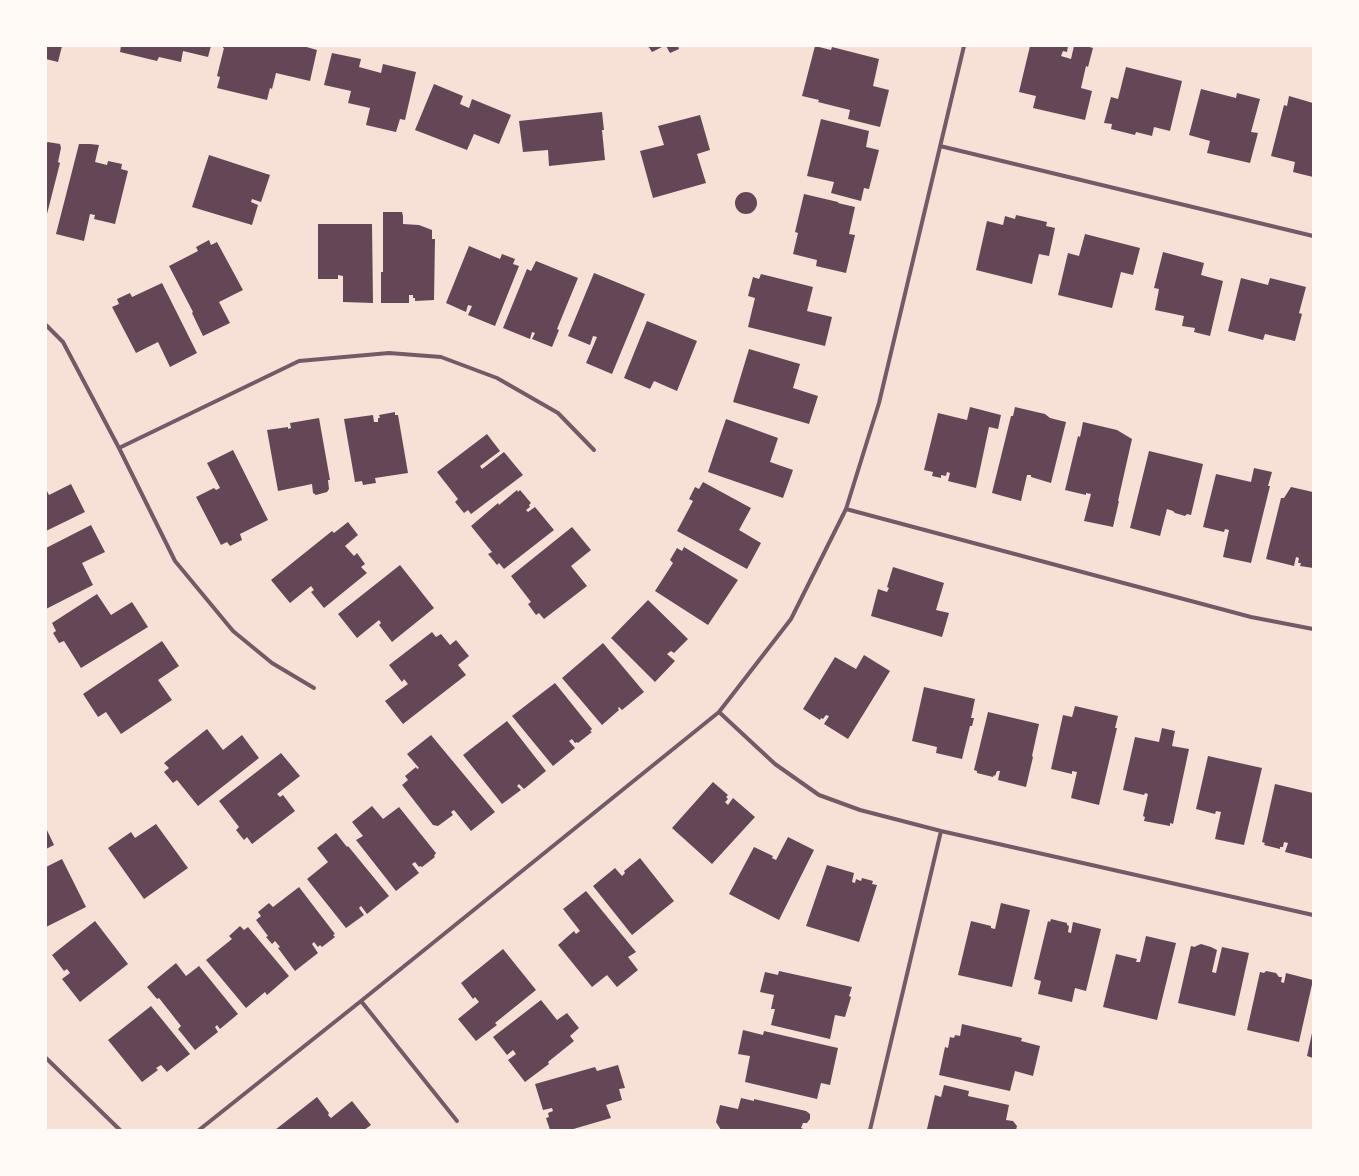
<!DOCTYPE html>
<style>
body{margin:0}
#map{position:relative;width:1359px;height:1176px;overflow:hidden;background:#f7e1d7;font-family:"Source Serif 4",serif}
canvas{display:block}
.frame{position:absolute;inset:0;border:47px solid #fffaf5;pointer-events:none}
</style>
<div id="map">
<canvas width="1359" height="1176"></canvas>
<div class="frame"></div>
</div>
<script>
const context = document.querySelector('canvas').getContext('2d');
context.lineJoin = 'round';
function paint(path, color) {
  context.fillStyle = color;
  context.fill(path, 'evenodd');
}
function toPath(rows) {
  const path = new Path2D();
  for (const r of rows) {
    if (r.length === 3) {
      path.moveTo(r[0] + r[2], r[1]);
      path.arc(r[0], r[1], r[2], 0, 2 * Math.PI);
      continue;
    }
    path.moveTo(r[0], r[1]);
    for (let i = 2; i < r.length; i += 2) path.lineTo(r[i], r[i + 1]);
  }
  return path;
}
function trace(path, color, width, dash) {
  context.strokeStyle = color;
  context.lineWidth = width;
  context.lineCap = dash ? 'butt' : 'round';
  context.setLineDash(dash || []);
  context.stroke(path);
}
const building = toPath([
 [46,46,62,46,58,62,46,59],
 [121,46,211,46,208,57,183,51,181,62,159,57,157,61,120,52],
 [223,46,260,46,266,47,266,46,303,46,317,50,310,81,276,73,272,89,270,88,267,100,217,88,220,77,217,76,224,48,223,48],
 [648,46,664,46,652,52],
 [666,46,678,46,679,49,670,53],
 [815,46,831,50,832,47,879,59,873,86,889,90,880,127,848,119,850,110,818,102,819,100,802,96],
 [1030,46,1068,46,1067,52,1063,51,1061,56,1071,59,1074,46,1086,46,1093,48,1088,67,1086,66,1081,88,1092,91,1085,120,1033,108,1036,96,1019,92],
 [332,53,361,59,359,67,381,73,383,64,416,72,405,120,400,119,396,132,366,125,370,108,348,103,351,91,324,85],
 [1126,67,1182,81,1170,131,1154,127,1152,136,1136,132,1135,135,1111,129,1112,124,1104,123,1111,97,1118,99],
 [434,84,463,96,460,104,469,108,472,99,511,115,499,144,474,134,467,150,415,130],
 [1201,89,1236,98,1237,93,1260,99,1251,132,1258,133,1250,163,1207,153,1210,141,1189,135],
 [1289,96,1313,103,1313,177,1293,172,1295,162,1271,156,1284,105,1287,106],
 [602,112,604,130,602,130,605,160,549,166,548,150,523,152,519,121],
 [700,115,710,150,697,154,706,183,653,198,640,151,664,145,658,126],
 [821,119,869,131,866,147,879,150,869,189,864,188,861,201,831,193,834,182,807,176],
 [48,142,60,144,61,148,58,162,60,163,47,214,46,143],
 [79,144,90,144,99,145,95,162,107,165,108,161,122,164,121,169,128,171,115,224,94,219,95,215,90,214,84,241,56,234],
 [209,155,270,175,261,202,252,199,251,202,258,205,252,225,192,207],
 [746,203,11],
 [804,194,838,202,838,203,855,207,849,234,855,235,846,273,816,266,817,260,793,254,798,233,795,232],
 [383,212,402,212,403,216,403,224,419,225,432,230,432,239,435,239,434,300,415,301,415,298,413,298,413,295,409,295,409,303,381,303,381,272,383,272],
 [1016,215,1047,222,1046,226,1055,228,1049,256,1039,254,1032,284,976,270,987,221,1003,225,1005,216,1015,219],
 [318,224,372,224,373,303,343,302,343,276,338,275,338,279,318,279],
 [1085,234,1140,248,1133,275,1121,272,1112,308,1058,295,1068,253,1079,256],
 [209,240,211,245,217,242,243,290,219,302,230,323,203,336,192,313,193,312,169,266,198,251,196,247],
 [469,246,500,259,502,254,515,259,513,264,519,266,495,326,468,315,472,306,468,305,466,312,446,303],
 [1163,252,1204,263,1201,275,1223,281,1210,336,1194,332,1195,328,1182,326,1184,316,1155,310,1159,289,1154,288],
 [536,261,578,278,557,329,559,330,552,347,532,339,535,333,532,332,530,339,503,328,527,269,531,271],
 [594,273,645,294,612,374,586,363,597,337,593,336,590,345,568,336],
 [761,274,813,287,807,311,832,317,825,346,748,327,755,298,748,296,753,277,759,279],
 [1241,278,1268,285,1270,278,1306,287,1299,313,1302,314,1295,341,1265,334,1263,340,1228,331],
 [162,283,197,353,170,367,158,342,136,353,112,307,119,304,117,299,130,293,132,297],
 [647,321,697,341,677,391,654,381,650,389,624,378],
 [749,349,800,364,793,388,818,396,809,424,733,402],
 [970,407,1001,415,998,429,989,427,976,488,948,481,950,473,947,472,946,476,941,475,941,478,932,476,933,472,924,470,938,413,967,420],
 [1015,407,1045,414,1050,418,1066,422,1051,483,1031,477,1031,475,1027,475,1021,501,992,493,1011,416,1013,416],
 [395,412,395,415,398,415,408,473,375,478,376,483,363,485,362,481,355,482,344,419,373,415,374,422,378,422,378,418,380,418,379,415],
 [319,418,330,480,328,480,329,489,327,492,316,495,313,493,312,484,278,491,267,430,288,427,288,429,291,428,290,423],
 [726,419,778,438,770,462,793,470,783,498,708,472],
 [1083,422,1117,430,1132,439,1118,501,1119,501,1113,527,1084,521,1091,494,1086,493,1086,495,1065,490,1078,436,1080,437],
 [487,434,500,451,480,466,482,469,504,452,523,475,471,514,468,510,464,513,455,502,458,499,437,472],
 [233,450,268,520,240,534,242,540,230,546,227,542,221,545,196,497,214,488,216,490,220,488,207,463],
 [1149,451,1203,464,1191,515,1187,514,1185,516,1175,513,1173,511,1167,509,1160,536,1130,528],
 [1254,468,1272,472,1268,486,1270,486,1251,563,1223,557,1229,530,1225,529,1224,532,1203,527,1216,474,1251,482],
 [703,482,751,508,739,530,761,543,747,569,677,531,693,501,689,499,695,487,699,489],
 [71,484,85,512,46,531,46,489,49,495],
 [1291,487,1313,492,1313,568,1300,566,1301,563,1298,563,1299,558,1296,557,1294,566,1266,559,1281,498,1284,498],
 [517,490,518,492,520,490,531,503,529,505,530,507,526,510,528,512,535,507,554,530,504,569,499,563,497,565,488,554,492,552,471,526,498,503,499,505],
 [348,522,358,535,345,546,354,556,357,553,365,564,361,567,367,573,324,608,311,592,314,590,311,586,290,603,271,580,332,531,334,533],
 [91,525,105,552,82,563,93,585,46,609,46,548],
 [572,527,591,550,571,566,587,586,544,619,539,613,536,615,528,604,531,602,511,576],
 [684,547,738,580,708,625,655,591,673,563,670,560,677,548,682,551],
 [400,565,434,608,392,642,379,625,381,623,379,620,357,638,338,614],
 [893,567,944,583,936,610,949,613,942,637,871,616,878,589,887,592,889,588,887,587],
 [97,594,111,615,132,602,148,627,81,668,64,641,59,643,53,633,56,631,52,623],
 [648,600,688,639,674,653,671,651,667,654,675,661,655,682,611,638],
 [432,632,436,637,441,634,450,645,456,640,469,656,458,665,466,675,403,724,385,701,408,684,404,679,402,682,389,665],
 [162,641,179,666,158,680,172,700,121,734,106,712,98,717,83,694],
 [603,643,644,692,622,710,619,707,618,708,619,710,602,725,562,678],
 [864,655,890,671,848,739,824,724,829,716,826,715,823,719,821,718,820,720,803,709,835,657,856,669],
 [555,683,592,729,590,731,592,732,578,743,577,742,575,743,572,739,569,741,575,748,553,766,512,716],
 [924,687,975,699,971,718,974,718,972,726,970,726,962,759,936,753,937,747,912,741],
 [1075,706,1118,716,1115,728,1117,728,1099,805,1071,798,1077,772,1072,771,1072,774,1051,769,1063,715,1072,717],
 [988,712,1039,724,1032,756,1033,757,1026,787,998,780,1000,771,997,771,995,776,994,775,993,777,977,773,977,771,974,770],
 [507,721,546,771,524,789,519,784,517,786,521,790,502,804,463,755],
 [1162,728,1175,731,1172,746,1189,749,1173,824,1170,823,1170,826,1144,821,1145,817,1143,816,1148,794,1145,793,1144,795,1123,790,1135,737,1159,742],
 [207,729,223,750,242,735,259,758,198,806,177,780,173,783,164,772,169,768,164,763],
 [431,735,495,812,471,831,454,810,451,812,453,815,438,826,433,825,402,785,408,780,405,776,416,767,417,769,419,768,407,754],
 [281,753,300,776,277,794,280,797,283,795,295,811,252,844,247,837,244,840,236,830,239,827,219,801],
 [1208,756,1262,768,1244,845,1215,839,1221,812,1216,811,1215,814,1196,809],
 [713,782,728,795,726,797,728,799,725,802,728,805,733,798,755,817,712,864,672,828],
 [1275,784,1313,793,1313,859,1285,852,1288,843,1284,842,1283,847,1280,847,1280,849,1264,845,1265,843,1262,842],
 [372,806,383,819,399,807,436,853,434,856,435,857,422,867,420,866,419,867,415,862,412,864,419,873,396,891,356,840,363,836,352,822],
 [156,824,188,868,144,899,108,848,131,832,135,838],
 [46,828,54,845,46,849],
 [336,833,347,847,348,846,389,896,367,914,361,906,359,908,364,915,346,928,307,879,328,862,317,848],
 [788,837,814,850,779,920,729,894,754,847,773,856,772,858,776,860],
 [640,858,674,901,632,935,593,886,615,868,622,876,625,873,624,871],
 [62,859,86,907,46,927,46,867],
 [827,865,854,873,852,882,855,883,856,879,861,881,862,878,873,881,872,884,877,885,859,942,806,926],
 [299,887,335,934,333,935,335,937,322,947,320,945,318,947,314,942,312,944,318,953,295,971,278,948,280,947,275,941,272,944,266,937,268,936,256,920,261,916,258,912,269,903,273,907],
 [586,891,636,952,628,957,638,970,617,987,607,975,592,987,558,945,574,931,576,934,580,931,563,909],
 [1001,903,1030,910,1012,987,958,975,971,921,991,926,991,928,995,929],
 [1051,919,1067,923,1067,925,1069,926,1068,932,1071,933,1073,922,1101,929,1086,991,1075,988,1072,1002,1038,994,1041,981,1034,979,1048,921,1050,922],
 [95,921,128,964,80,1002,62,979,70,973,67,969,64,971,52,955],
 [240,926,244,930,248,927,289,976,267,995,265,992,246,1008,206,960,232,939,229,936],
 [1146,936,1176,943,1157,1020,1103,1007,1116,954,1137,959,1136,962,1140,962],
 [1201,944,1211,947,1217,950,1212,972,1216,973,1222,947,1249,953,1235,1016,1178,1003,1191,946,1195,947,1196,946],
 [503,949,536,990,495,1023,497,1025,476,1041,458,1019,479,1002,475,997,473,999,461,983],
 [176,963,186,976,199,966,238,1014,220,1029,217,1025,215,1027,218,1032,195,1050,178,1029,181,1026,159,998,157,999,147,987],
 [779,971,852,987,849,996,851,997,845,1017,835,1015,830,1039,771,1025,775,1009,771,1009,774,995,760,992,765,972,778,975],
 [1266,971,1276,973,1279,977,1282,977,1281,982,1284,983,1286,973,1313,980,1299,1042,1247,1030,1260,972,1264,973],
 [541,1000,557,1020,567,1013,579,1028,570,1036,574,1041,548,1062,549,1064,525,1082,508,1060,516,1054,513,1050,507,1055,493,1037],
 [151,1006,190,1054,167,1072,161,1065,156,1068,158,1070,142,1082,108,1040],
 [962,1024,1022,1038,1021,1041,1040,1046,1033,1076,1015,1071,1010,1091,939,1075,945,1047,948,1048,950,1037,954,1038,955,1035,960,1036],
 [743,1030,763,1035,764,1031,838,1048,830,1085,821,1083,817,1099,745,1082,750,1056,738,1054],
 [1312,1033,1313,1033,1313,1058,1307,1056],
 [618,1065,625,1088,619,1089,622,1100,606,1105,611,1118,570,1130,550,1130,546,1118,549,1117,548,1113,553,1111,552,1108,543,1110,535,1084,595,1067,597,1071],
 [944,1085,969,1091,968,1096,1009,1105,1006,1120,1013,1121,1017,1126,1016,1130,931,1130,927,1129,935,1095,941,1097],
 [317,1097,329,1113,328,1115,331,1118,352,1101,371,1125,364,1130,275,1130],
 [741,1098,754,1101,754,1099,806,1111,810,1114,810,1119,807,1123,803,1123,801,1128,806,1130,721,1130,716,1122,720,1105,738,1109]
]);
const minor = toPath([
 [940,146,1313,236],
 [46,325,63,342,119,448,175,561,233,631,272,663,314,688],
 [119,448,299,361,389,353,441,357,497,378,558,413,594,450],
 [846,509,1251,617,1313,629],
 [719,712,775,764,819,795,860,810,941,831,1313,915],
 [361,1001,457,1121],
 [46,1058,120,1130],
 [199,1130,361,1001,719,712,791,619,846,509,879,403,964,46],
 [870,1130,941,831]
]);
paint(building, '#644757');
trace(minor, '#755966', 4);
</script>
